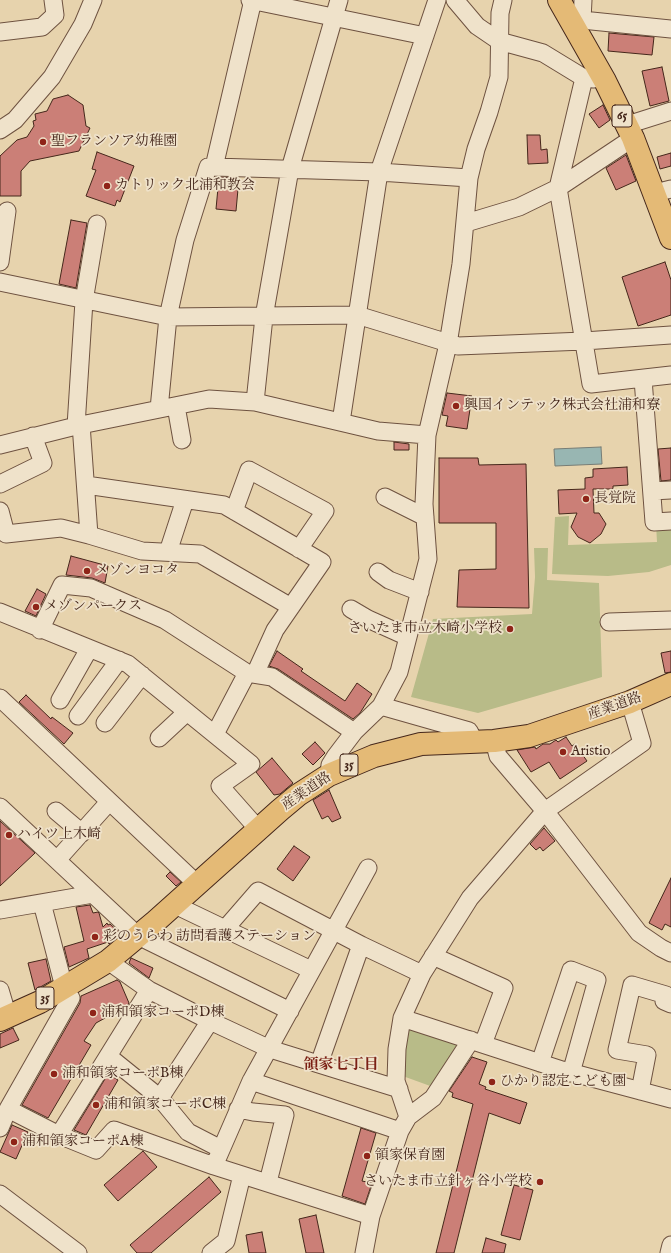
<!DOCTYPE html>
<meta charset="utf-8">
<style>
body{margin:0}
canvas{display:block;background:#e7d3ad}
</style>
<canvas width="671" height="1253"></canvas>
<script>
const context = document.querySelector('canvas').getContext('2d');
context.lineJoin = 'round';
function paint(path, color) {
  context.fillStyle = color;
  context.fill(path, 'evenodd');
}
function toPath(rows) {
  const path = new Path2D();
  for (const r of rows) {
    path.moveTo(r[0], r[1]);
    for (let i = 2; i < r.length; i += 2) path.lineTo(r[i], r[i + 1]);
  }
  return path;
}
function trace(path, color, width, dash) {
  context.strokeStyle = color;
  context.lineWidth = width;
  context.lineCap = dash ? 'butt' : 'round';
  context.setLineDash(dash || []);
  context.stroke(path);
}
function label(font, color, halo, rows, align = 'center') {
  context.font = font + ' "IM FELL English","Noto Serif JP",serif';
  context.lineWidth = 3.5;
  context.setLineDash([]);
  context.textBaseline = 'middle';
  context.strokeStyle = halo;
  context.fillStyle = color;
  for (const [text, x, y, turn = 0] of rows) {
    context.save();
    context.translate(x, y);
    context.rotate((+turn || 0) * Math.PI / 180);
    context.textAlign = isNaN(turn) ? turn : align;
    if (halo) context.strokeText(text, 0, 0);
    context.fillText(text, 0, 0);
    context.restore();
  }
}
const green = toPath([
 [569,516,568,545,657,542,656,524,671,523,671,565,649,572,608,576,552,574,555,517],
 [534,548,548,548,547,580,599,583,602,677,478,713,411,697,433,619,532,614,535,577],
 [404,1027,462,1043,433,1087,400,1075]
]);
const water = toPath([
 [601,447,602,464,555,466,554,449,601,447]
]);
const building = toPath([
 [609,33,654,37,652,55,608,51,609,33],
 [662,67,669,101,650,106,642,71,662,67],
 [68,95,83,105,86,126,90,128,79,151,30,161,21,171,21,196,0,196,0,156,17,140,27,137,34,126,33,121,36,120,35,114,47,111,53,99,68,95],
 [603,105,610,120,599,128,589,114,603,105],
 [527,135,540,135,541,150,547,149,548,163,528,164,527,135],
 [97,152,134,166,120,202,117,200,115,206,86,196,96,170,92,169,97,152],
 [671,153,671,166,660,169,657,157,671,153],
 [626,155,636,181,616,190,606,168,626,155],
 [219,177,239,178,236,211,216,209,219,177],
 [71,220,87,223,76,288,59,284,71,220],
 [665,262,671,280,671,315,638,326,622,277,665,262],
 [447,393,472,396,467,429,446,426,448,416,442,415,447,393],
 [394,442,409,444,409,450,394,450,394,442],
 [671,448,671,480,661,481,658,449,671,448],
 [439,458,478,458,479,465,526,464,529,608,457,607,459,570,496,569,496,523,439,523,439,458],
 [627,467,628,485,613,486,613,489,593,489,594,513,599,513,606,524,601,534,590,543,578,537,571,527,577,513,559,514,558,490,585,489,585,478,593,477,593,469,627,467],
 [71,556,108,566,105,583,92,578,66,575,71,556],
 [37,589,46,594,36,616,25,611,37,589],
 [277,651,303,669,301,671,345,701,357,683,372,694,360,713,353,719,278,669,269,666,277,651],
 [671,651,671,672,665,673,661,653,671,651],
 [26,695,51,719,52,717,73,733,64,744,19,702,26,695],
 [566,737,572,746,575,744,587,761,560,779,549,762,531,772,517,750,535,747,536,749,543,744,550,744,556,740,558,742,566,737],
 [315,742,325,753,313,765,302,754,315,742],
 [272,758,293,783,280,794,274,795,256,772,272,758],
 [329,790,341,818,332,822,328,816,322,819,313,800,329,790],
 [0,821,35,853,0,886,0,821],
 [544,828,555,841,543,851,540,847,536,850,530,844,544,828],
 [294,846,310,857,293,881,277,869,294,846],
 [170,872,181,882,176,886,166,876,170,872],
 [671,878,671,927,665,924,662,930,649,923,671,878],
 [90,905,93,913,98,912,99,913,103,927,107,923,108,925,110,924,121,934,109,944,108,942,87,949,89,958,69,967,64,947,84,941,76,907,90,905],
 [131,958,153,968,149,978,129,963,131,958],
 [46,959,51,981,35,990,28,963,46,959],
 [117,980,120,982,129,1003,127,1006,96,1023,84,1041,91,1045,48,1118,22,1105,80,1003,81,996,117,980],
 [13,1028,19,1040,0,1048,0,1034,13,1028],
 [472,1057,487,1062,479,1084,486,1087,485,1089,527,1103,520,1124,489,1113,454,1253,436,1253,473,1104,452,1097,453,1093,449,1091,472,1057],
 [108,1074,118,1080,86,1135,74,1130,108,1074],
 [12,1125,28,1132,16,1159,0,1152,12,1125],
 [361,1128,376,1133,362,1181,372,1183,365,1204,342,1196,361,1128],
 [143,1151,157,1167,118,1201,104,1185,143,1151],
 [209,1177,221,1192,151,1253,137,1253,130,1245,209,1177],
 [514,1185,533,1190,520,1240,501,1235,514,1185],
 [316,1215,324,1253,306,1253,299,1219,316,1215],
 [262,1232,266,1253,249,1253,246,1235,262,1232],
 [486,1238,506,1244,504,1253,482,1253,486,1238]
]);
const minor = toPath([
 [250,0,425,36],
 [455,0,477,26,499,41,543,53,584,78,594,79],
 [582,20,671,29],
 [574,25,582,20,583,0],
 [0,32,42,27,55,15,53,0],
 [584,78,558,188,591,384,671,375],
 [627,125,671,111],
 [0,130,15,120,52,77,83,24,93,0],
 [214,167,379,172,469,178],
 [655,193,671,189],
 [466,223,519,207,558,188,633,138],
 [0,262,7,211],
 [0,282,168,317,357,315,458,346,584,341,671,335],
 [643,379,654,522,671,521],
 [255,402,264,317,290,169,339,0],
 [176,406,182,440],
 [159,409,168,317,185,240,208,167,214,167,253,0],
 [341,422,379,172,437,0],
 [76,426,84,301,97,224],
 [0,445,76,426,209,399,255,402,378,431,427,435],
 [0,484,43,463,33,436],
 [86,485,224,505,322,562,275,630,255,674],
 [652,491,671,490],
 [385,497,425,517],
 [0,511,6,534,61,528,89,535,81,424],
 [234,511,249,470,325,511,299,549],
 [89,535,142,551,200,554,291,607],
 [168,552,185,500],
 [378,572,389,580,420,592],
 [351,609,368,619,408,637],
 [0,612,128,664,251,764,220,786,258,829],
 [609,622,671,620],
 [40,630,62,585,91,588,165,620,247,673,272,677,354,732],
 [0,698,197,884],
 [60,700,89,649],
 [381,706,469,731,475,742],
 [78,716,119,660],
 [105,723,142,675],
 [215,734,247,673],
 [159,738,187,712],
 [494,741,498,756,545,811,639,933,661,948,671,953],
 [329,775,330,765,335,757,354,732,381,706,399,672,428,559,424,504,427,435,448,344,461,264,469,178,476,149,489,112,499,77,500,13,503,0],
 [0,807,138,936,290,1011],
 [56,811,82,833],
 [57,860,109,802],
 [175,905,311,970],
 [0,910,93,894],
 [225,929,258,891,361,945,319,1064],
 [361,945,422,974],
 [433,956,504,988,483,1044],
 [108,961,149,990,210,1021,270,1049,399,1089],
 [0,990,8,1017],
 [402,1018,562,1070,671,1099],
 [108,1056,160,1098,188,1132,221,1149],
 [540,1063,571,970,597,980,571,1073],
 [251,1081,400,1131],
 [640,1091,647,1055,617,1050,632,985,666,995,664,1001,671,1004],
 [160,1098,210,1021],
 [8,1109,59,1135,96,1150,114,1130,214,1166,371,1216],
 [238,1109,253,1112,285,1115,268,1182],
 [408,1117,396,1081,397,1049,402,1018,422,974,470,898,545,811,642,743,630,702],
 [0,1128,8,1109,71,998,64,987,42,903],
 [59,1135,149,990],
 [214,1166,251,1081,368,868],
 [0,1194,78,1253],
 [211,1253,226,1241,242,1175],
 [364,1253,371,1216,400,1131,408,1117,433,1098,471,1040],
 [669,1253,671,1245]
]);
const major = toPath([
 [559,0,605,81,633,138,671,238],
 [0,1020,40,1002,108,961,156,921,280,810,298,795,329,775,374,756,421,744,494,741,529,736,630,702,671,684]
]);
const markers = [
 [43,142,4,"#8f2418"],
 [107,186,4,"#8f2418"],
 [456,406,4,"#8f2418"],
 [586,499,4,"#8f2418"],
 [87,571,4,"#8f2418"],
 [36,607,4,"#8f2418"],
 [510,629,4,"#8f2418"],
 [563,752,4,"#8f2418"],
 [9,835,4,"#8f2418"],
 [95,937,4,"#8f2418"],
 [93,1013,4,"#8f2418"],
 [54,1074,4,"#8f2418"],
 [492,1082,4,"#8f2418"],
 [96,1105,4,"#8f2418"],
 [14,1142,4,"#8f2418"],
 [367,1156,4,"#8f2418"],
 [540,1182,4,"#8f2418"]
];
const shields = [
 [622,116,20],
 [349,765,18],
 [45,998,18]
];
const shieldNames = [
 ["65",622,116],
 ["35",349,765],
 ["35",45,998]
];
const poiNames = [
 ["聖フランソア幼稚園",51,142],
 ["カトリック北浦和教会",115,186],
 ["興国インテック株式会社浦和寮",464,406],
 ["長覚院",594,499],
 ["メゾンヨコタ",95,571],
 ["メゾンパークス",44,607],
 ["さいたま市立木崎小学校",502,629,"right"],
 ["Aristio",571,752],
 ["ハイツ上木崎",17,835],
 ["彩のうらわ 訪問看護ステーション",103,937],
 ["浦和領家コーポD棟",101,1013],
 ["浦和領家コーポB棟",62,1074],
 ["ひかり認定こども園",500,1082],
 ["浦和領家コーポC棟",104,1105],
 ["浦和領家コーポA棟",22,1142],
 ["領家保育園",375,1156],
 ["さいたま市立針ヶ谷小学校",532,1182,"right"]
];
const streetNames = [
 ["産業道路",615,707,-20],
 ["産業道路",307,792,-34]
];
const neighbourhoodNames = [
 ["領家七丁目",341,1066]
];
paint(green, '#b8bb88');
paint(water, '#98b6b2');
trace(water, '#777d76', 1);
paint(building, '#cb7f77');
trace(building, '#45271b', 1);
trace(minor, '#6e5240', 19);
trace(major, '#45271b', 24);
trace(minor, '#efe2ca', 17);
trace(major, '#e4ba76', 22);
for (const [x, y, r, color] of markers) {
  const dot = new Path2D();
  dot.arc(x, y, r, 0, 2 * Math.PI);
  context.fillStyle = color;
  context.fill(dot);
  trace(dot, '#efe2ca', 1.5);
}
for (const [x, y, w] of shields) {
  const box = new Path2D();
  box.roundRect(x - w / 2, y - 11, w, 22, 3);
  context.fillStyle = '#efe2ca';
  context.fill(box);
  trace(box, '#45271b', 1);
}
label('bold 13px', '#45271b', null, shieldNames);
label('14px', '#45271b', '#efe2ca', poiNames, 'left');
label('14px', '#45271b', '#efe2ca', streetNames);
label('bold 15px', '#7a1f14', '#efe2ca', neighbourhoodNames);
</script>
